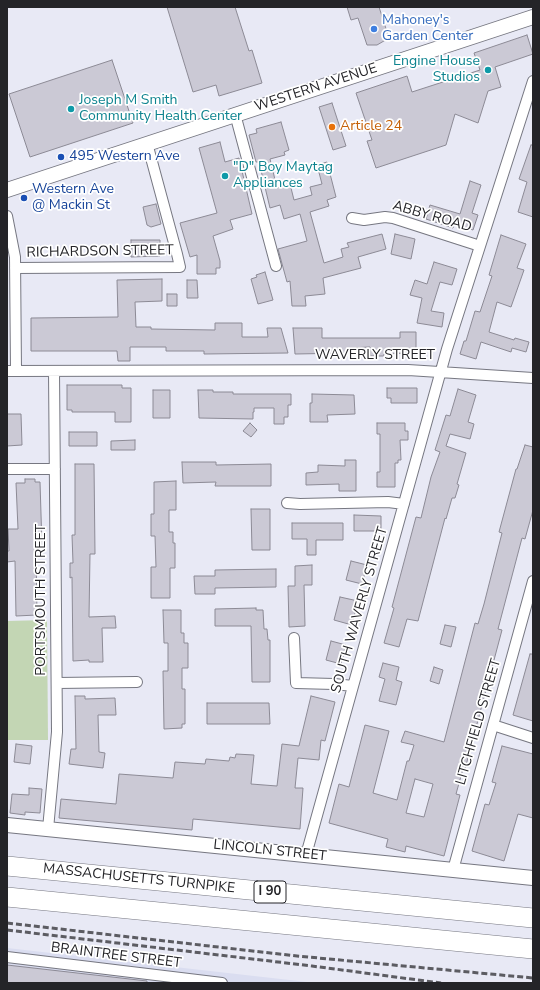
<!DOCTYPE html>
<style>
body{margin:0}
#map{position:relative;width:540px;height:990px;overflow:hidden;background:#e8e9f5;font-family:"Nunito Sans",sans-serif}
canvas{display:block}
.frame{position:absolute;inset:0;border:8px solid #242428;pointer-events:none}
</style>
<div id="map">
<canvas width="540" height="990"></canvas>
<div class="frame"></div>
</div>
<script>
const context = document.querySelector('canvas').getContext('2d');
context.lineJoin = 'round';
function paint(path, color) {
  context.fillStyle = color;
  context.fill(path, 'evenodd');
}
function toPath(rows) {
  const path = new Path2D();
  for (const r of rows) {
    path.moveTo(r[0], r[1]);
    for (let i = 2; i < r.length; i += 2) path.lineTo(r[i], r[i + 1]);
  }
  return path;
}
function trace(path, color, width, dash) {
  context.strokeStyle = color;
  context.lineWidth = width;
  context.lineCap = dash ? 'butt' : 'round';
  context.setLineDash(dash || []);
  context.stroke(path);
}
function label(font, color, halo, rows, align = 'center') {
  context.font = font + ' "Nunito Sans",sans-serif';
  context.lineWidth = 3.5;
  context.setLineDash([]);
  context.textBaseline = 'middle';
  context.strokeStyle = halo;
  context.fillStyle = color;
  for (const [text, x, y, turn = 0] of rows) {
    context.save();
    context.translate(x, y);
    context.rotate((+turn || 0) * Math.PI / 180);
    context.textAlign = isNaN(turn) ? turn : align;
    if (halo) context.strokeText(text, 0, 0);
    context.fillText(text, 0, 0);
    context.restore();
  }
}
const built = toPath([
 [7,948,316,983,7,983]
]);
const green = toPath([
 [47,620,48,740,7,740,7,621]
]);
const building = toPath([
 [167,7,235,7,249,51,252,50,262,83,219,96,216,85,193,92,167,7],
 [347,7,379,7,389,38,377,45,367,45,358,18,351,20,347,7],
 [527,35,533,54,495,67,501,87,488,91,478,123,455,114,446,145,376,168,367,141,372,140,356,93,407,76,412,92,480,70,474,53,527,35],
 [112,60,133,123,30,157,9,94,112,60],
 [332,103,346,146,333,150,319,107,332,103],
 [281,122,289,150,284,152,285,155,270,159,277,188,290,184,294,200,312,195,310,187,322,184,317,165,327,162,336,197,327,200,329,206,310,212,324,263,343,257,341,249,349,247,347,243,382,234,386,249,358,257,361,268,323,278,325,294,305,296,306,306,292,306,290,281,287,282,278,249,307,241,300,214,284,219,280,205,270,208,259,162,256,162,249,135,257,133,256,129,281,122],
 [220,142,225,162,239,158,252,214,230,220,233,229,213,236,220,261,220,268,216,268,216,274,197,274,197,255,190,257,180,223,217,213,199,148,220,142],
 [531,145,533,145,533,217,518,212,527,182,519,179,531,145],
 [470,181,481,185,472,213,478,215,473,230,454,224,453,228,426,219,430,205,460,214,470,181],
 [156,204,161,224,151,227,147,225,143,207,156,204],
 [395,234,415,239,411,259,391,254,395,234],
 [501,235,526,244,517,268,524,270,511,307,497,302,489,332,514,340,515,338,529,342,526,352,512,348,511,352,481,342,476,359,460,354,464,341,466,341,475,311,480,312,492,276,489,275,501,235],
 [131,240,160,240,160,256,131,257,131,240],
 [434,262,457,269,452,285,440,282,431,311,444,313,442,327,417,323,422,298,410,295,415,280,427,284,434,262],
 [265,272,273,300,258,304,251,279,257,277,256,275,265,272],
 [162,279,162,301,135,302,136,327,151,327,151,329,215,330,215,323,242,323,242,337,268,337,267,328,281,328,288,353,204,354,204,351,166,351,166,347,130,347,130,361,118,361,117,351,31,351,31,318,118,317,117,280,162,279],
 [187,280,197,280,198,298,187,298,187,280],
 [167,294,177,294,177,306,167,306,167,294],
 [293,328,322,328,322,338,400,338,400,332,416,332,416,348,412,349,412,353,384,354,384,356,370,356,370,347,349,348,349,353,295,354,293,328],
 [67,385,122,385,122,388,131,388,131,422,115,422,115,412,72,412,72,410,67,410,67,385],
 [387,388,417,388,417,403,391,403,391,398,387,398,387,388],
 [458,389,476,395,468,422,474,424,470,439,450,434,446,446,466,453,457,484,459,485,455,498,452,498,446,519,445,518,418,621,407,619,399,647,384,643,394,608,392,607,416,517,421,518,431,477,440,452,435,450,446,415,450,416,458,389],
 [153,390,170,390,170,418,153,418,153,390],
 [198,390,213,390,213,392,233,392,233,394,291,394,291,405,288,405,288,417,284,417,284,424,274,424,274,408,254,408,254,412,253,412,253,419,199,418,198,390],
 [312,394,354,395,355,414,327,415,328,422,310,422,310,403,312,403,312,394],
 [7,414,21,414,22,445,7,446,7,414],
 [250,423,257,430,251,437,243,431,250,423],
 [377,423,405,423,405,431,408,431,408,440,400,440,401,460,398,460,398,463,395,463,395,487,377,487,377,472,380,472,380,434,377,434,377,423],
 [69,432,97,432,97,446,69,446,69,432],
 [135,440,135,450,111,450,111,441,135,440],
 [525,445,533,447,533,510,525,539,522,538,498,629,502,630,465,769,463,769,456,794,460,795,444,856,406,846,405,852,386,847,388,839,329,823,339,784,349,787,365,725,389,731,373,793,397,800,407,761,409,761,414,745,401,742,405,731,444,742,475,623,478,624,484,604,502,533,499,532,516,469,517,469,525,445],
 [415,779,433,784,424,817,406,813,415,779],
 [345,460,356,460,356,491,339,491,339,484,306,485,306,473,318,472,318,465,345,466,345,460],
 [182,462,216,462,216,465,271,464,271,486,215,486,216,482,183,483,182,462],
 [75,464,94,464,95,554,90,554,89,617,115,616,116,628,102,628,103,662,89,662,89,660,73,661,72,577,70,578,70,563,73,563,72,535,75,535,75,464],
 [25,479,35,479,35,482,40,482,42,546,36,546,37,615,16,616,15,561,7,562,7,551,9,551,8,529,18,529,16,483,25,483,25,479],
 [176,481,176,510,169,510,169,532,173,532,173,543,175,543,175,568,170,568,170,598,151,598,151,567,156,567,155,536,151,536,151,514,154,514,154,482,176,481],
 [251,509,270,509,270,550,252,550,251,509],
 [354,515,381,516,381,531,354,531,354,515],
 [292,523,343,523,343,540,316,540,316,555,307,555,307,539,292,539,292,523],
 [351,561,367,565,362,584,346,580,351,561],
 [312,565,312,585,304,585,305,626,289,627,288,586,295,586,295,566,312,565],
 [276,569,276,587,215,588,215,594,195,594,194,576,215,576,215,570,276,569],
 [340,597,358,601,352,625,334,620,340,597],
 [256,608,256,610,263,610,264,629,267,629,268,640,270,640,270,682,252,682,251,626,215,626,215,609,256,608],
 [163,610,181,610,181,633,184,633,184,643,188,643,188,668,182,668,182,689,185,689,185,724,182,724,182,728,164,729,163,671,168,671,168,643,164,643,163,610],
 [445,625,456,627,451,647,440,644,445,625],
 [331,641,346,645,341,664,326,660,331,641],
 [530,654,533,654,533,721,513,715,530,654],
 [383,663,399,667,396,680,402,682,396,705,379,701,385,679,379,677,383,663],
 [434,667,443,670,439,684,430,681,434,667],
 [75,696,85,696,85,699,115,698,116,715,98,715,99,752,105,753,103,768,69,764,71,749,76,749,75,696],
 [311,696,335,702,325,741,321,740,319,760,298,758,295,788,303,788,300,829,193,819,192,830,59,818,61,799,116,804,119,774,173,778,175,762,205,764,206,759,229,761,230,757,235,758,236,754,254,755,251,784,277,786,282,744,299,746,311,696],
 [207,703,269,703,270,724,207,724,207,703],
 [16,744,32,746,30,764,14,762,16,744],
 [502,746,533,754,533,818,518,814,504,861,472,851,485,804,489,805,496,783,492,782,502,746],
 [29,788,42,789,40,813,25,812,25,815,10,813,12,794,29,795,29,788],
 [7,965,147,981,147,983,7,983,7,965]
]);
const street = toPath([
 [235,114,276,266],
 [7,216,15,257,16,371],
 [352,218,364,220,385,217,393,218,480,246],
 [15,268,180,267,177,254,147,143],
 [7,371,408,370,533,378],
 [7,469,55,469],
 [287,503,300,504,388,502,404,504],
 [294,638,296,683,334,684,353,686],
 [57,683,137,682],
 [493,725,533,738],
 [48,829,57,732,54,371],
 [306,855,447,349,533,81],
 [453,870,533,581],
 [7,957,222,983]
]);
const secondary = toPath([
 [7,190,533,17],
 [7,825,533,878]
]);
const highway = toPath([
 [7,866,533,918],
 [7,897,533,949]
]);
const rail = toPath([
 [7,923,297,956,533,978],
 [7,930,312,966,441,983]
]);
const markers = [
 [374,29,4,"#3f7fe0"],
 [488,70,4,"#0f9aa8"],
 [71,109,4,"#0f9aa8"],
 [332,127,4,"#e8710a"],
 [61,157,4,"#1a4fb4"],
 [225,176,4,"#0f9aa8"],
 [24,198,4,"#1a4fb4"]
];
const shields = [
 [270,892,32]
];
const shieldNames = [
 ["I 90",270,892]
];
const shopNames = [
 ["Mahoney's",382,21],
 ["Garden Center",382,37]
];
const cultureNames = [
 ["Engine House",480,62,"right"],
 ["Studios",480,78,"right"],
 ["Joseph M Smith",79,101],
 ["Community Health Center",79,117],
 ["\"D\" Boy Maytag",233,168],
 ["Appliances",233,184]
];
const streetNames = [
 ["WESTERN AVENUE",316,88,-18],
 ["ABBY ROAD",432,217,16],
 ["RICHARDSON STREET",100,252,-1],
 ["WAVERLY STREET",375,356],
 ["PORTSMOUTH STREET",42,600,-90],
 ["SOUTH WAVERLY STREET",360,610,-74],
 ["LITCHFIELD STREET",479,722,-74],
 ["LINCOLN STREET",270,851,6],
 ["MASSACHUSETTS TURNPIKE",139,879,6],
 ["BRAINTREE STREET",116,956,7]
];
const foodNames = [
 ["Article 24",340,127]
];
const transitNames = [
 ["495 Western Ave",69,157],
 ["Western Ave",32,190],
 ["@ Mackin St",32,206]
];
paint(built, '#daddf0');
paint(green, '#c3d6b4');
paint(building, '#cbc9d5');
trace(building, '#8c8a95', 1);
trace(street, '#767781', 12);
trace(secondary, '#767781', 16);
trace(highway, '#767781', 20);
trace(street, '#fff', 10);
trace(secondary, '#fff', 14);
trace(highway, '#fff', 19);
trace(rail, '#5c5c62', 3, [6, 3]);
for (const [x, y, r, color] of markers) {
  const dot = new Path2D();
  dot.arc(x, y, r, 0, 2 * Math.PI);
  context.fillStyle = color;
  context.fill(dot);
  trace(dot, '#fff', 1.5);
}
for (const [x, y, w] of shields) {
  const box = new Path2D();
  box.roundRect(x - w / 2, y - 11, w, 22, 3);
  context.fillStyle = '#fff';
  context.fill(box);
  trace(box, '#242428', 1);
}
label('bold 13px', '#242428', null, shieldNames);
label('14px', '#366cbe', '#fff', shopNames, 'left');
label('14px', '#0d838f', '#fff', cultureNames, 'left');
label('14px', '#242428', '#fff', streetNames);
label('14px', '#c56008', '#fff', foodNames, 'left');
label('14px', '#164399', '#fff', transitNames, 'left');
</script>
